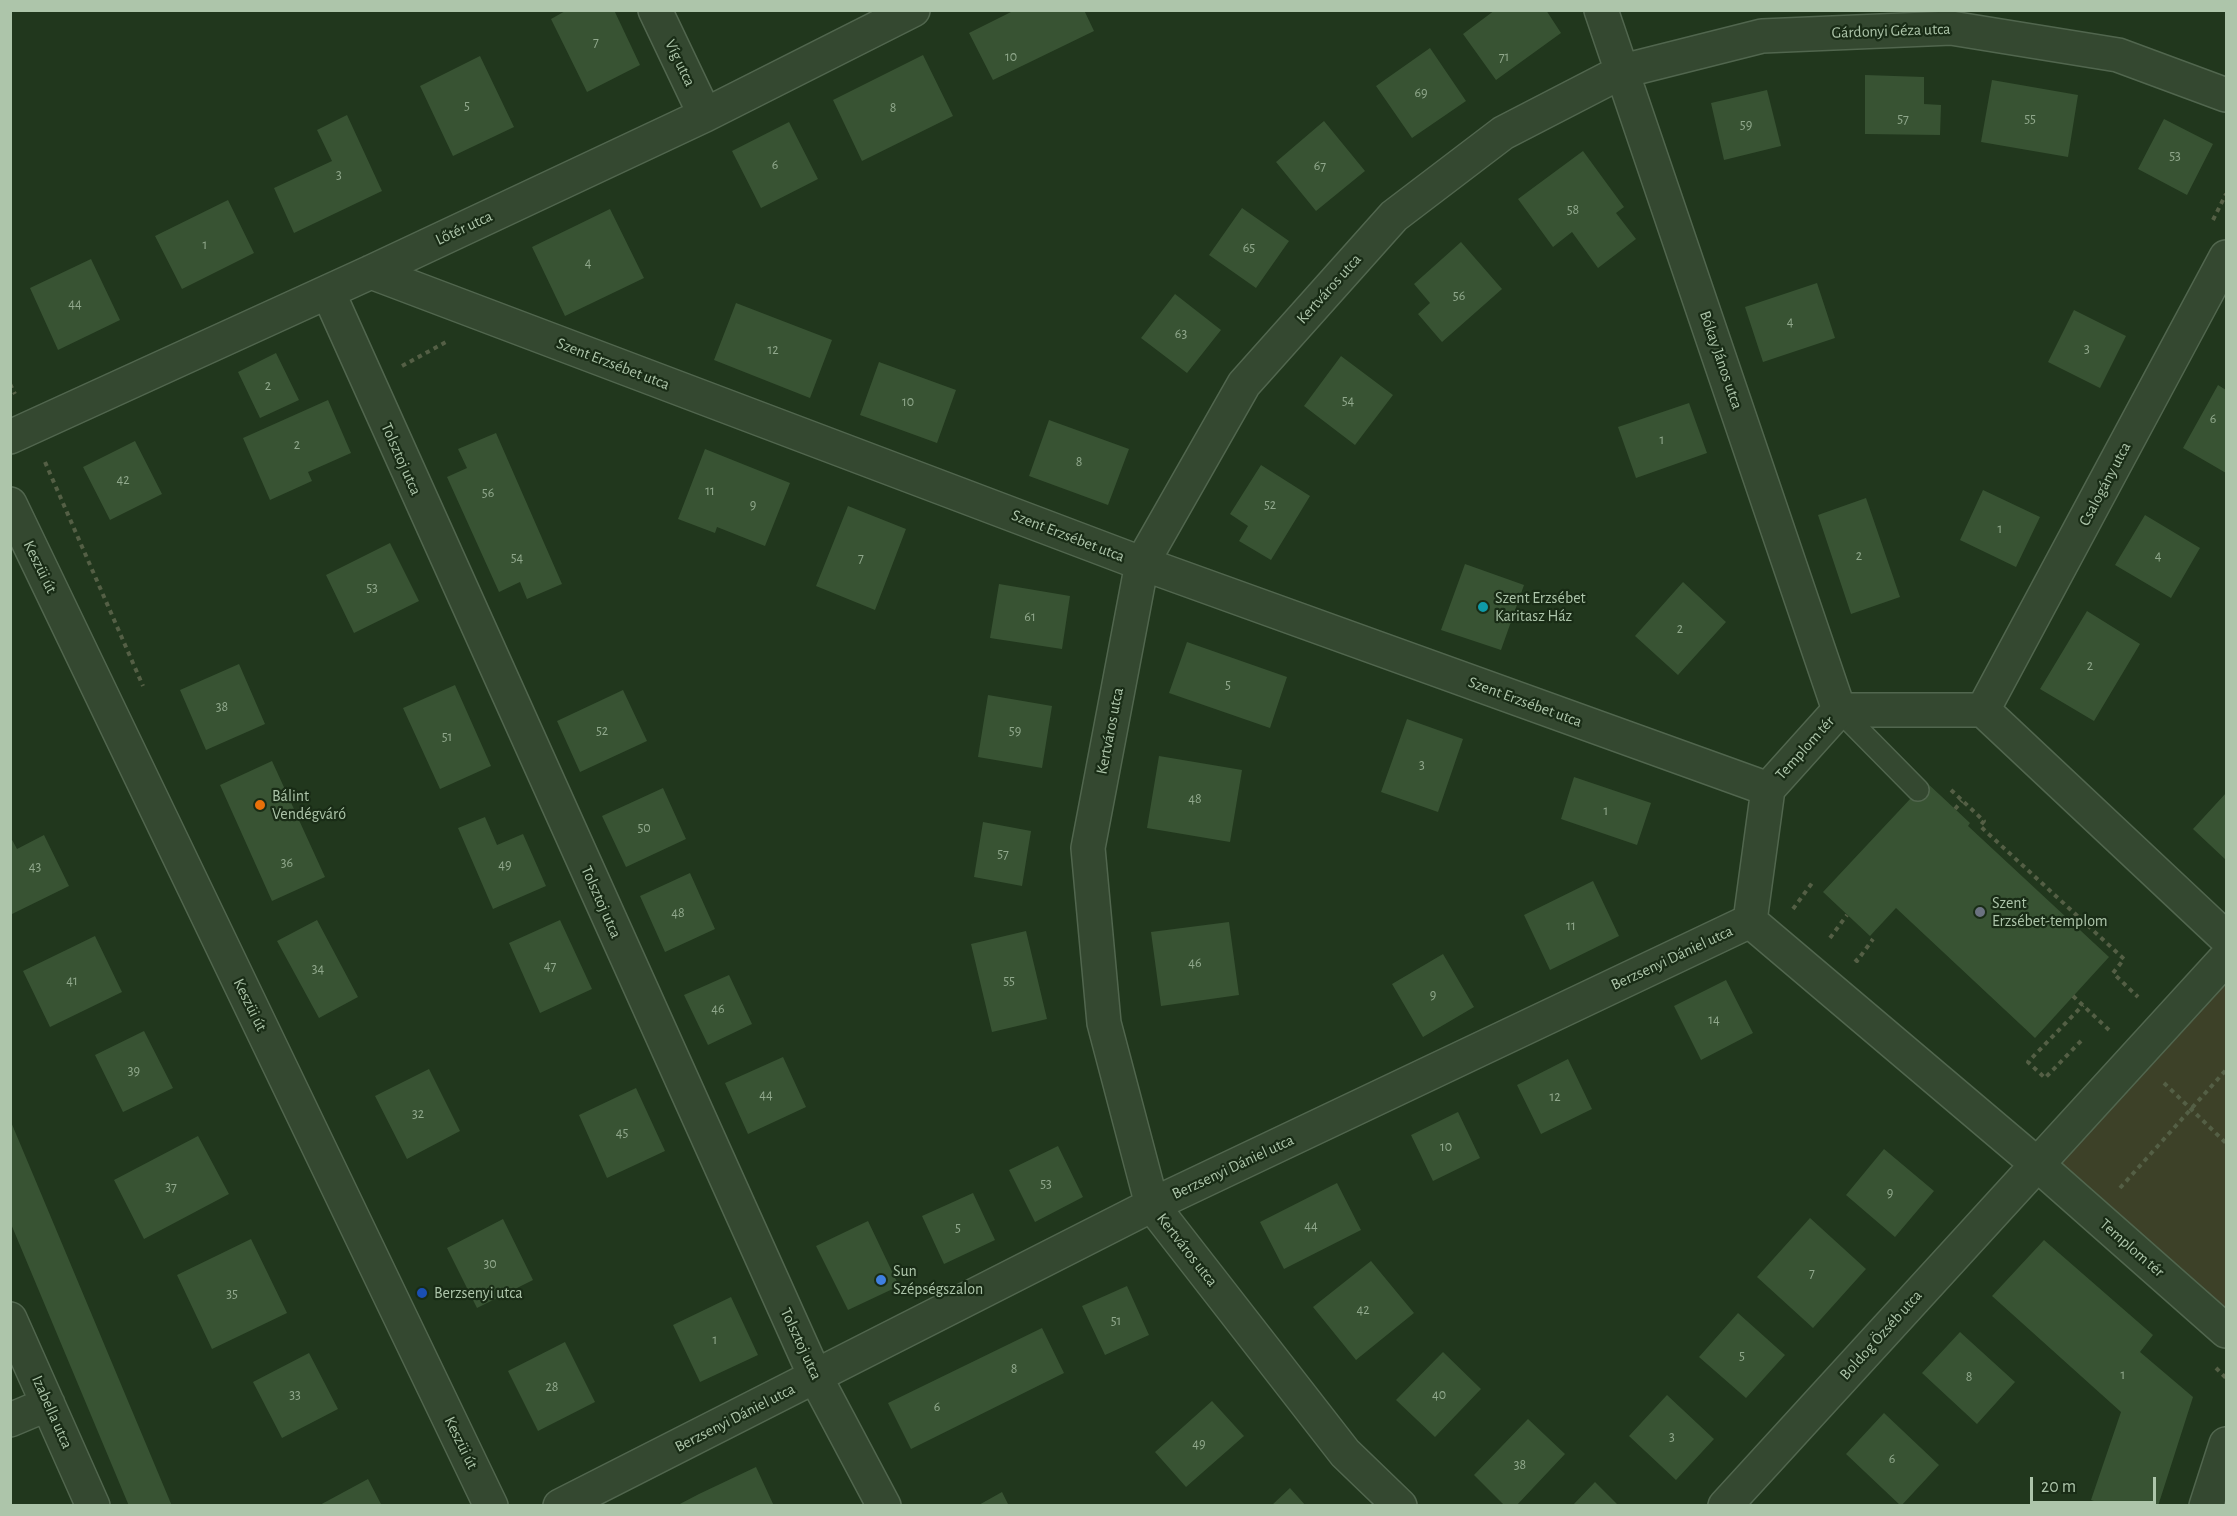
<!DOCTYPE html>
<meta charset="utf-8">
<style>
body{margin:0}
#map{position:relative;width:2237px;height:1516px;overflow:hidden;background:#21371d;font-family:"Alegreya Sans",sans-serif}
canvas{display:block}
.frame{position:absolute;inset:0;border:12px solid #adc5aa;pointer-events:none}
.scale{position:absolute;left:2030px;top:1477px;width:126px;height:27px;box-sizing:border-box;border:3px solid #adc5aa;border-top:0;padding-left:8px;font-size:18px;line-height:21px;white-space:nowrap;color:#adc5aa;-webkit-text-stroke:4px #192c16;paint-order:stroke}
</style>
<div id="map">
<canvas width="2237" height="1516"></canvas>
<div class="frame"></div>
<div class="scale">20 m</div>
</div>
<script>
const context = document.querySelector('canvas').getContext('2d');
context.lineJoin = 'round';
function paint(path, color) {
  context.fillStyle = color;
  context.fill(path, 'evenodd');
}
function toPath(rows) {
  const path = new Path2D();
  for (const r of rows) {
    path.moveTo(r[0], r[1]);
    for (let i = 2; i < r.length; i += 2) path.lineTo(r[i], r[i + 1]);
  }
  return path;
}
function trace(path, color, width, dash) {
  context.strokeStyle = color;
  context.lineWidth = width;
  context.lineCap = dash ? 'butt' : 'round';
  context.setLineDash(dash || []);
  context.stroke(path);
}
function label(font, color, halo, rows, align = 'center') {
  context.font = font + ' "Alegreya Sans",sans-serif';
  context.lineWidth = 4.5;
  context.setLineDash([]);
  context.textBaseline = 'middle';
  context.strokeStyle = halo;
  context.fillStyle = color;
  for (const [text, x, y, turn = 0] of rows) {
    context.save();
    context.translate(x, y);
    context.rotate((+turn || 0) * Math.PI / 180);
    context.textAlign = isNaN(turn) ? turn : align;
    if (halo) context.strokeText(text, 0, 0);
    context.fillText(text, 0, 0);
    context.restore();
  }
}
const green = toPath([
 [2226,958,2226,1331,2038,1165]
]);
const building = toPath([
 [567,10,614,10,640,65,587,92,551,19],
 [1015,10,1084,10,1094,31,993,80,969,33],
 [1495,10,1546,10,1561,33,1496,80,1463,34],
 [1430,48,1466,101,1412,138,1376,86],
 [923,55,953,116,862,161,833,100],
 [480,56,514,127,453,156,420,86],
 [1865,75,1924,77,1924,104,1941,105,1940,135,1865,134],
 [1992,80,2078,95,2068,157,1981,142],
 [1767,90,1781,146,1724,160,1711,103],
 [347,115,382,191,294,233,274,188,332,161,317,130],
 [2164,119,2213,144,2187,195,2138,169],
 [1324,121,1365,171,1316,211,1276,162],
 [789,122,818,179,761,208,732,151],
 [1583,151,1624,207,1616,213,1636,239,1598,268,1572,232,1553,247,1518,199],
 [228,200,254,253,182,289,155,236],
 [1242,208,1289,241,1256,288,1209,255],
 [610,209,644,278,565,316,532,247],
 [1461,242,1502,289,1442,342,1418,314,1430,303,1414,284],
 [91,259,120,320,58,350,30,288],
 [1817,283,1835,338,1763,362,1745,307],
 [1175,294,1221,330,1187,373,1141,338],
 [736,303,832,340,810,398,714,360],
 [2074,310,2126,336,2100,388,2048,362],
 [276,353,299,400,260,418,238,372],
 [1341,356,1393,395,1355,445,1304,406],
 [879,362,956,390,937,443,860,415],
 [2218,385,2226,390,2226,473,2183,448],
 [328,400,351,453,308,472,312,481,270,500,243,438],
 [1689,403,1707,453,1636,478,1618,427],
 [1049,420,1129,449,1108,505,1029,476],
 [496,433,562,584,527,599,520,582,499,592,447,477,467,468,458,449],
 [135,441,162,494,110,520,83,467],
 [705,449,790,483,765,546,717,527,715,533,678,519],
 [1261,465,1310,496,1271,560,1239,541,1248,526,1230,514],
 [1983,490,2040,517,2016,567,1960,540],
 [1866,498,1900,597,1851,614,1818,515],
 [848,506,906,529,875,610,816,586],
 [2145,515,2200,548,2171,598,2115,565],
 [390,543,419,601,354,633,326,575],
 [1465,564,1524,585,1501,650,1441,630],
 [1683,582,1726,622,1678,675,1635,636],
 [999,584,1070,596,1062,649,990,638],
 [2087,611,2140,644,2094,721,2040,689],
 [1187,642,1287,677,1270,728,1169,693],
 [239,664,265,724,206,750,180,690],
 [455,685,491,766,440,789,403,708],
 [623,690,647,741,580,772,557,721],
 [988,695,1052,706,1042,768,978,757],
 [1407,719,1463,739,1438,812,1381,792],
 [1159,756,1242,770,1230,842,1147,828],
 [272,761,325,877,272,901,220,785],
 [1574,777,1651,803,1637,845,1561,819],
 [1926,782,1970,823,1968,826,2109,957,2035,1038,1896,908,1870,936,1823,892],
 [663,788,686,839,626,867,602,816],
 [2226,793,2226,860,2193,829],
 [485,817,497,845,523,834,546,886,493,909,458,828],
 [983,822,1031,831,1022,886,974,877],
 [44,835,69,886,12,914,10,836,17,849],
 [690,873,715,929,665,952,640,896],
 [1593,881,1619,936,1550,970,1524,915],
 [317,920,358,997,319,1018,277,941],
 [560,920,592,989,540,1013,509,943],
 [1229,922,1239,995,1161,1006,1151,932],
 [1026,931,1047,1019,992,1032,971,944],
 [95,936,122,992,50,1027,23,971],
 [1443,954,1474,1007,1423,1037,1392,984],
 [729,975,752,1024,708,1045,684,995],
 [1726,980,1753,1033,1701,1060,1674,1006],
 [144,1031,173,1088,123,1112,95,1055],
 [783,1057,806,1107,748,1134,725,1083],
 [1568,1059,1592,1109,1541,1134,1517,1085],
 [429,1069,460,1131,407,1159,375,1096],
 [636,1088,665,1151,607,1178,579,1115],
 [1458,1112,1480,1158,1433,1181,1411,1135],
 [11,1122,172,1506,129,1506,11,1224],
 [198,1136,229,1194,144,1239,114,1180],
 [1058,1146,1083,1197,1035,1222,1009,1170],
 [1884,1149,1934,1191,1895,1237,1846,1195],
 [1337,1183,1361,1230,1284,1269,1260,1222],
 [973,1193,995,1240,944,1264,922,1216],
 [1810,1218,1866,1269,1813,1328,1757,1277],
 [503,1219,533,1280,477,1308,447,1248],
 [868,1221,899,1286,848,1310,816,1246],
 [251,1239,287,1313,212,1349,177,1275],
 [2044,1240,2153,1335,2140,1352,2193,1397,2158,1506,2108,1506,2091,1500,2121,1412,1992,1296],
 [1371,1261,1414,1313,1356,1360,1313,1307],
 [1127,1286,1149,1335,1105,1355,1082,1306],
 [731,1297,758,1355,700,1382,673,1325],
 [1738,1313,1785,1355,1746,1398,1699,1357],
 [1042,1328,1064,1373,911,1449,888,1403],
 [1960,1332,2015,1382,1977,1424,1922,1373],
 [565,1342,595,1402,538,1431,508,1371],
 [1443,1352,1481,1389,1435,1437,1396,1400],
 [309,1353,338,1409,282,1438,253,1382],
 [1667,1395,1714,1439,1676,1480,1629,1436],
 [1212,1401,1244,1436,1186,1487,1155,1452],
 [1884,1413,1939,1465,1901,1506,1846,1454],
 [1528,1419,1565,1454,1516,1506,1505,1506,1474,1475],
 [756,1467,774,1506,676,1506,699,1494],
 [368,1479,382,1506,318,1506],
 [1595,1482,1619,1506,1572,1506],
 [1290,1488,1306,1506,1271,1506],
 [1002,1492,1009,1506,977,1506]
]);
const path = toPath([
 [2213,220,2226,194],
 [402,366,446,342],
 [10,384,15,394],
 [45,462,143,686],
 [1951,790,1984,821,1980,826,2124,959,2113,973,2138,997],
 [1955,809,1962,801],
 [1793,909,1812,883],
 [1830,938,1847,915],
 [1855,959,1857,961,1873,939],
 [2073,996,2109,1030],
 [2081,1041,2045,1078,2028,1062,2083,1005],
 [2164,1083,2226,1143],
 [2120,1188,2226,1070],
 [2216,1368,2226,1378]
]);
const service = toPath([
 [1839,710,1918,790]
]);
const minor = toPath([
 [655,10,705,115],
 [1601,10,1839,710],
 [371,272,1130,559,1768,789],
 [328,292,816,1378,884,1506],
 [10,437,371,272,705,115,913,10],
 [1983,710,2226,257],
 [1750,921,1768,789,1839,710,1983,710,2226,938],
 [1750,921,2038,1165,2226,1331],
 [10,1319,93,1506],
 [10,1420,48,1404],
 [560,1506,1152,1205,1750,921],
 [1400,1506,1345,1453,1152,1205,1104,1023,1088,848,1142,563,1244,384,1394,216,1503,133,1623,71,1762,36,1951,28,2118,55,2226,95],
 [1725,1506,2226,958],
 [2206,1506,2226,1444]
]);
const tertiary = toPath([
 [10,504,491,1506]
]);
const markers = [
 [1483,607,6,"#0f9aa8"],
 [260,805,6,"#e8710a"],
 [1980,912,6,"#6b7280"],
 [881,1280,6,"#3f7fe0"],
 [422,1293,6,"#1a4fb4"]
];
const numberNames = [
 ["7",596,42],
 ["10",1011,57],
 ["71",1504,57],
 ["69",1421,93],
 ["5",467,106],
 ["8",893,108],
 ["57",1903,119],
 ["55",2030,119],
 ["59",1746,125],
 ["53",2175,156],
 ["6",775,165],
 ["67",1320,166],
 ["3",339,175],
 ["58",1573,210],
 ["1",205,245],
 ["65",1249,248],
 ["4",588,263],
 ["56",1459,296],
 ["44",75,304],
 ["4",1790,322],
 ["63",1181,334],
 ["3",2087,349],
 ["12",773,350],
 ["2",268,386],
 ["54",1348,401],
 ["10",908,402],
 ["6",2213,419],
 ["1",1662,440],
 ["2",297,445],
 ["8",1079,462],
 ["42",123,480],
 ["11",710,491],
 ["56",488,493],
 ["9",753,505],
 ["52",1270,505],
 ["1",2000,529],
 ["2",1859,556],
 ["4",2158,556],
 ["54",517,558],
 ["7",861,558],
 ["53",372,588],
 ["61",1030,617],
 ["2",1680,629],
 ["2",2090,666],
 ["5",1228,685],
 ["38",222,707],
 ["52",602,731],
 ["59",1015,731],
 ["51",447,737],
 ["3",1422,765],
 ["48",1195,799],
 ["1",1606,811],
 ["50",644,828],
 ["57",1003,854],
 ["36",287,863],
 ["49",505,865],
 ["43",35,867],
 ["48",678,913],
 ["11",1571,926],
 ["46",1195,963],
 ["47",550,966],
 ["34",318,969],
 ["41",72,981],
 ["55",1009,981],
 ["9",1433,995],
 ["46",718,1009],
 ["14",1714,1020],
 ["39",134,1071],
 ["44",766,1095],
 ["12",1555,1097],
 ["32",418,1114],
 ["45",622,1133],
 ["10",1446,1147],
 ["53",1046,1184],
 ["37",171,1187],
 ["9",1890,1193],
 ["44",1311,1226],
 ["5",958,1228],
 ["30",490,1264],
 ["7",1812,1273],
 ["35",232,1294],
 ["42",1363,1310],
 ["51",1116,1321],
 ["1",715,1340],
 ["5",1742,1356],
 ["8",1014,1369],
 ["1",2123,1375],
 ["8",1969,1377],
 ["28",552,1387],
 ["33",295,1395],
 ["40",1439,1395],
 ["6",937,1407],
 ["3",1672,1437],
 ["49",1199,1444],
 ["6",1892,1459],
 ["38",1520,1465]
];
const streetNames = [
 ["Gárdonyi Géza utca",1891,31,-2],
 ["Víg utca",680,63,64],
 ["Lőtér utca",464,228,-25],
 ["Kertváros utca",1329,289,-48],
 ["Bókay János utca",1721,360,71],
 ["Szent Erzsébet utca",613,364,21],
 ["Tolsztoj utca",401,459,66],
 ["Csalogány utca",2105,484,-62],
 ["Szent Erzsébet utca",1068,536,21],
 ["Keszüi út",40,567,64],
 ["Szent Erzsébet utca",1525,702,20],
 ["Kertváros utca",1110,731,-79],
 ["Templom tér",1805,748,-48],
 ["Tolsztoj utca",601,902,66],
 ["Berzsenyi Dániel utca",1672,958,-25],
 ["Keszüi út",250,1005,64],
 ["Berzsenyi Dániel utca",1233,1167,-25],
 ["Templom tér",2132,1248,41],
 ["Kertváros utca",1187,1250,52],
 ["Boldog Özséb utca",1881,1335,-48],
 ["Tolsztoj utca",801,1344,65],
 ["Izabella utca",52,1412,66],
 ["Berzsenyi Dániel utca",735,1418,-27],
 ["Keszüi út",461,1443,64]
];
const poiNames = [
 ["Szent Erzsébet",1495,598],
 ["Karitasz Ház",1495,616],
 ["Bálint",272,796],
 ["Vendégváró",272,814],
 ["Szent",1992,903],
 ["Erzsébet-templom",1992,921],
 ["Sun",893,1271],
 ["Szépségszalon",893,1289],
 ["Berzsenyi utca",434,1293]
];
paint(green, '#3d4128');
paint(building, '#385333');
trace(service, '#51664e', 24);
trace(minor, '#51664e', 36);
trace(tertiary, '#51664e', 36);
trace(path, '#545f45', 4, [4.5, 4.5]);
trace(service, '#344830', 21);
trace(minor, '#344830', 33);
trace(tertiary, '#344830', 33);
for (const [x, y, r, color] of markers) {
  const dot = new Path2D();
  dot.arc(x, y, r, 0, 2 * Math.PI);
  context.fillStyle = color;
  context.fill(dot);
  trace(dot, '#192c16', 2);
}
label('14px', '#90a88c', null, numberNames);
label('16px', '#adc5aa', '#192c16', streetNames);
label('16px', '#adc5aa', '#192c16', poiNames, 'left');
</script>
